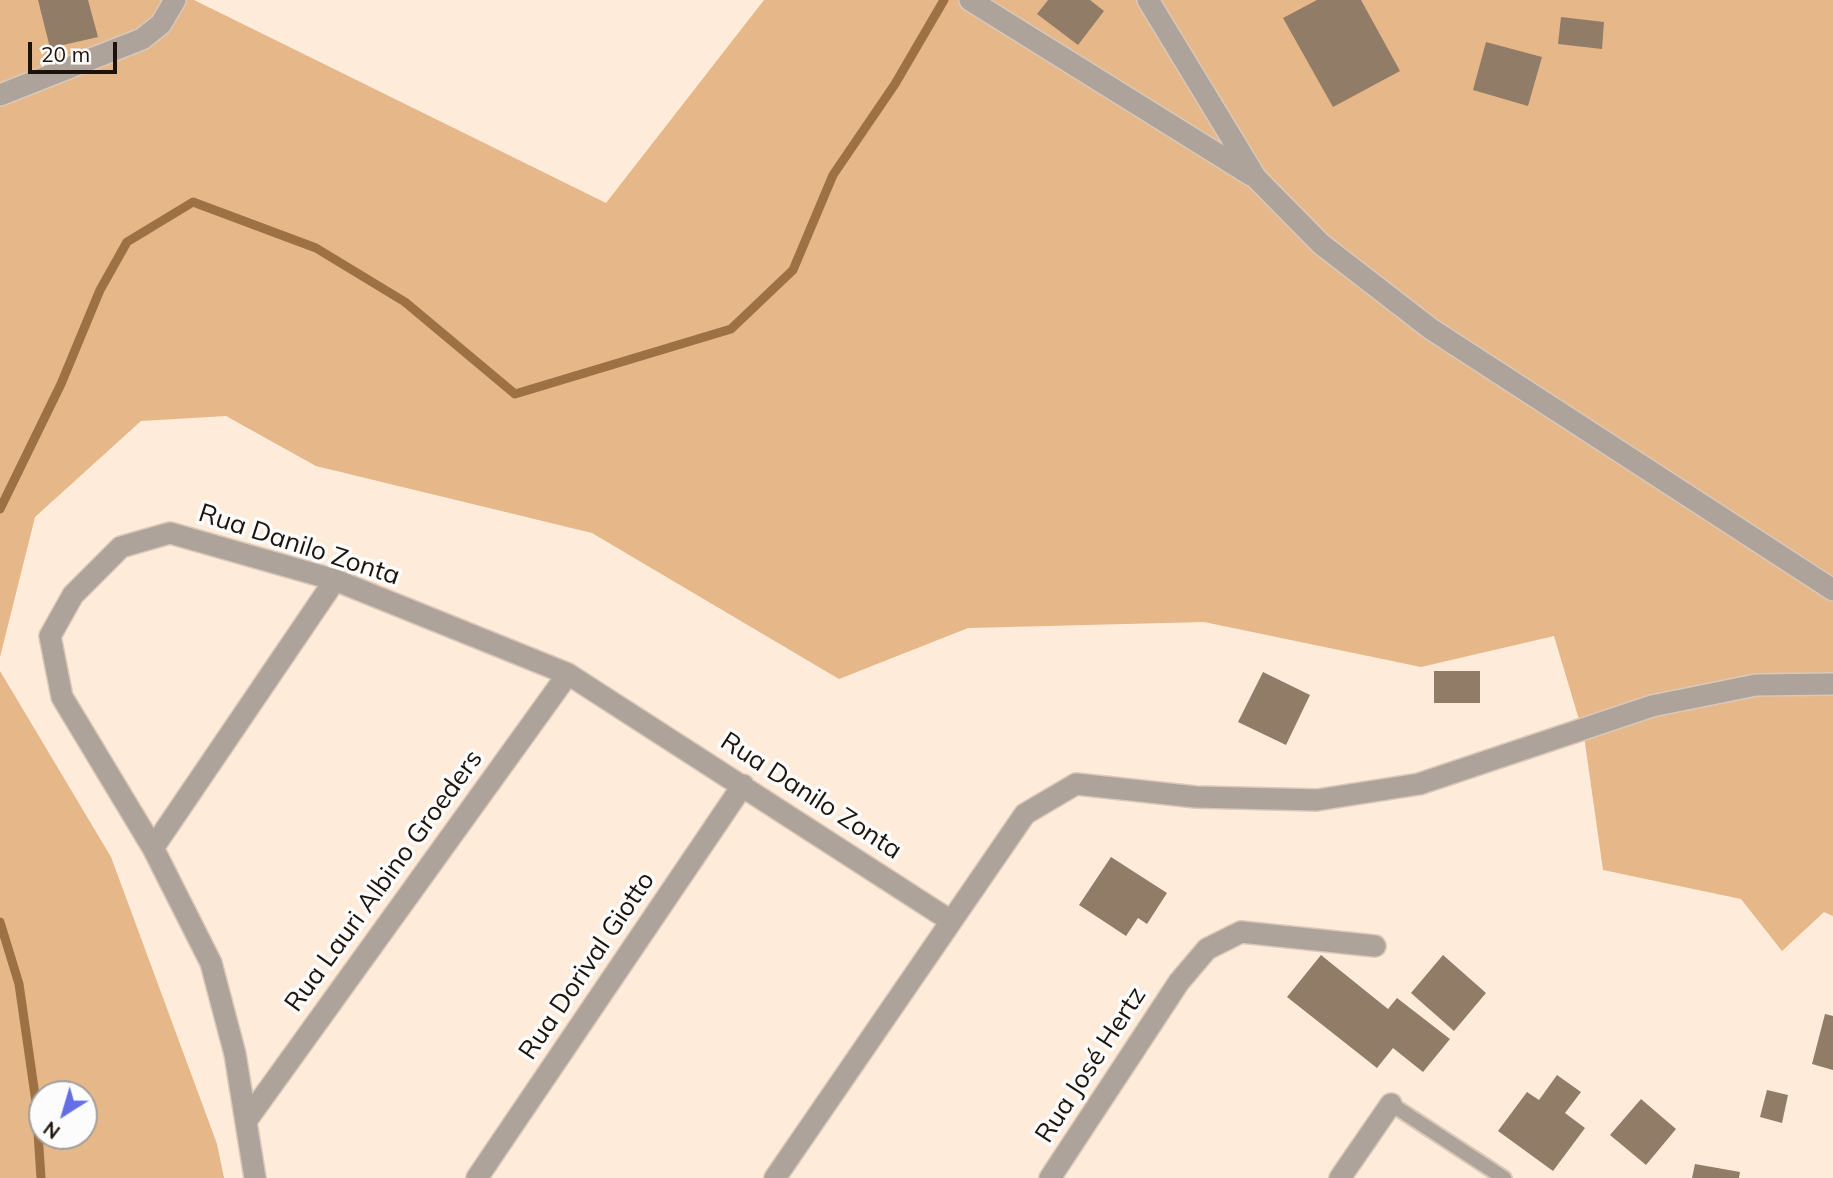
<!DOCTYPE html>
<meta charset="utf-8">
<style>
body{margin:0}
#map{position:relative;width:1833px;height:1178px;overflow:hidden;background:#feebd9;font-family:Mulish,sans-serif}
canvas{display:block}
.north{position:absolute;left:28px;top:1080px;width:70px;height:70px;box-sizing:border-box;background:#fcfcfc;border:2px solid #a29f9c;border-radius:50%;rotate:217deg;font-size:19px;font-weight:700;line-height:28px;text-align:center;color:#1c130b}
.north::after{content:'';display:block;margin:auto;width:24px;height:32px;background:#646fe7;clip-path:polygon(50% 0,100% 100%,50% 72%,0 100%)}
.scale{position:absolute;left:28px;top:42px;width:89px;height:32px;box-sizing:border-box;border:4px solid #1c130b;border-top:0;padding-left:9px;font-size:21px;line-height:24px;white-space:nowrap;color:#1c130b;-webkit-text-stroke:5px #fcfcfc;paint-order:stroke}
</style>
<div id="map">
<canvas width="1833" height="1178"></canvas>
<div class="north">N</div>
<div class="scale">20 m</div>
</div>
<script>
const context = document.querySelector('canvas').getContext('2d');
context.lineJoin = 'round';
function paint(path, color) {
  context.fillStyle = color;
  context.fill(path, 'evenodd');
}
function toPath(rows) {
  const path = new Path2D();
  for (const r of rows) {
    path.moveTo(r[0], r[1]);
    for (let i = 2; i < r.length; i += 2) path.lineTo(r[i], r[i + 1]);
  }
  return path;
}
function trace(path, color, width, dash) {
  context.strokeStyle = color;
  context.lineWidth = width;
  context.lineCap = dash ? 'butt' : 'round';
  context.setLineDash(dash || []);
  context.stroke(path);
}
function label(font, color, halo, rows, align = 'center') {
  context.font = font + ' Mulish,sans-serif';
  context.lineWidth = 7;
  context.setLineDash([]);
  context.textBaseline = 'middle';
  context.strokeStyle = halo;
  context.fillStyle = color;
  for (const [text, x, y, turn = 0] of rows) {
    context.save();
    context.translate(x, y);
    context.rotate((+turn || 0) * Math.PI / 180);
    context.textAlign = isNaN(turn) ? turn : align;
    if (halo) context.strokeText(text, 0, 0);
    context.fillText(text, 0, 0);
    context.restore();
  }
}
const green = toPath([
 [0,0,194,0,606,203,764,0,1833,0,1833,916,1824,912,1782,951,1741,899,1603,870,1584,736,1554,636,1421,667,1204,622,968,628,839,679,592,533,316,466,226,416,141,421,35,517,0,657],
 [0,671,111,857,217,1144,224,1178,0,1178],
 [42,1094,84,1094,84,1136,42,1136]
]);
const stream = toPath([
 [0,509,61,384,100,290,127,242,193,202,316,248,405,302,515,394,731,329,793,270,833,175,895,84,944,0],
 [0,922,19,984,36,1102,41,1178]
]);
const building = toPath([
 [38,0,88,0,98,37,50,48],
 [1048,0,1090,0,1104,11,1078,45,1037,14],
 [1317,0,1361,0,1400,71,1333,107,1283,18],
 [1561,17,1604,22,1602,49,1558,44],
 [1486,42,1542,57,1528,106,1473,90],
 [1434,671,1480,671,1480,703,1434,703],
 [1263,672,1310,695,1286,745,1238,722],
 [1111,857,1167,893,1147,924,1138,918,1126,936,1079,905],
 [1321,955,1388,1009,1397,998,1450,1039,1423,1072,1393,1048,1377,1068,1287,997],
 [1443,955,1486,993,1454,1031,1411,993],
 [1825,1014,1833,1016,1833,1070,1812,1064],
 [1557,1075,1581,1092,1565,1113,1585,1128,1553,1171,1498,1131,1527,1092,1539,1100],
 [1767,1090,1788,1095,1782,1123,1760,1117],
 [1641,1099,1676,1129,1646,1165,1610,1135],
 [1695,1164,1740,1172,1739,1178,1692,1178]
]);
const service = toPath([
 [1391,1104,1504,1178]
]);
const minor = toPath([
 [970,0,1251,175],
 [1148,0,1256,178,1321,244,1431,329,1833,590],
 [0,95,142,39,161,24,175,0],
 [153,848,335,580],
 [246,1121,568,674],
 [255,1178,235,1054,211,963,153,848,62,697,50,636,73,595,121,547,170,533,335,580,568,674,951,921],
 [477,1178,743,785],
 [775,1178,1025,814,1076,784,1196,797,1317,800,1419,784,1652,706,1756,685,1833,684],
 [1050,1178,1179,982,1207,949,1241,932,1375,946],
 [1340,1178,1391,1104]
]);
const streetNames = [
 ["Rua Danilo Zonta",299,545,18],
 ["Rua Danilo Zonta",811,796,33],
 ["Rua Lauri Albino Groeders",384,881,-54],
 ["Rua Dorival Giotto",587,966,-56],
 ["Rua José Hertz",1091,1065,-57]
];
paint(green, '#e6b789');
trace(stream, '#9d7144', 9);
paint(building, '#917c67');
trace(service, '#dac8b8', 18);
trace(minor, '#dac8b8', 24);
trace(service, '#aea39a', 14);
trace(minor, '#aea39a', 21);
label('26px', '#1c130b', '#fcfcfc', streetNames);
</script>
